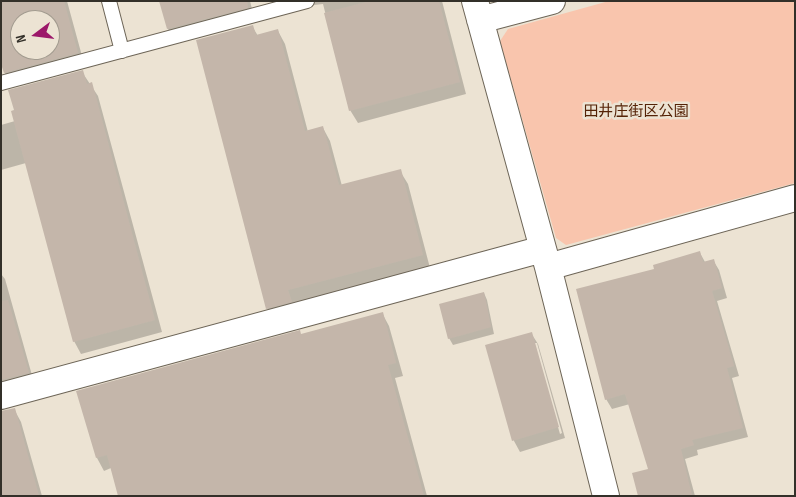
<!DOCTYPE html>
<meta charset="utf-8">
<style>
body{margin:0}
#map{position:relative;width:796px;height:497px;overflow:hidden;background:#ece3d3;font-family:"Sofia Sans Condensed",sans-serif}
canvas{display:block}
.frame{position:absolute;inset:0;border:2px solid #333029;pointer-events:none}
.north{position:absolute;left:10px;top:10px;width:50px;height:50px;box-sizing:border-box;background:#ece3d3;border:1px solid #a29b8f;border-radius:50%;rotate:255deg;font-size:14px;font-weight:700;line-height:20px;text-align:center;color:#333029}
.north::after{content:'';display:block;margin:auto;width:18px;height:22px;background:#9c186a;clip-path:polygon(50% 0,100% 100%,50% 72%,0 100%)}
</style>
<div id="map">
<canvas width="796" height="497"></canvas>
<div class="frame"></div>
<div class="north">N</div>
</div>
<script>
const context = document.querySelector('canvas').getContext('2d');
context.lineJoin = 'round';
function paint(path, color) {
  context.fillStyle = color;
  context.fill(path, 'evenodd');
}
function toPath(rows) {
  const path = new Path2D();
  for (const r of rows) {
    path.moveTo(r[0], r[1]);
    for (let i = 2; i < r.length; i += 2) path.lineTo(r[i], r[i + 1]);
  }
  return path;
}
function trace(path, color, width, dash) {
  context.strokeStyle = color;
  context.lineWidth = width;
  context.lineCap = dash ? 'butt' : 'round';
  context.setLineDash(dash || []);
  context.stroke(path);
}
function label(font, color, halo, rows, align = 'center') {
  context.font = font + ' "Sofia Sans Condensed","Noto Sans JP",sans-serif';
  context.lineWidth = 5;
  context.setLineDash([]);
  context.textBaseline = 'middle';
  context.strokeStyle = halo;
  context.fillStyle = color;
  for (const [text, x, y, turn = 0] of rows) {
    context.save();
    context.translate(x, y);
    context.rotate((+turn || 0) * Math.PI / 180);
    context.textAlign = isNaN(turn) ? turn : align;
    if (halo) context.strokeText(text, 0, 0);
    context.fillText(text, 0, 0);
    context.restore();
  }
}
const green = toPath([
 [609,1,795,1,795,183,566,245,556,238,500,41,508,29]
]);
const shadow = toPath([
 [1,1,67,1,85,67,13,86,5,73],
 [20,20,50,20,50,50,20,50],
 [161,1,250,1,255,21,176,42,168,29],
 [312,1,442,1,466,94,358,123,350,110,323,4,314,5],
 [252,26,258,36,278,31,285,44,308,132,323,128,330,141,342,186,400,171,408,184,430,268,275,321,267,308],
 [82,72,98,96,162,332,81,354,74,341,26,163,1,170,1,125,15,121],
 [700,253,705,262,713,260,719,270,727,298,717,301,739,376,732,378,748,437,697,450,698,455,685,459,695,496,639,496,650,469,630,404,612,409,606,399,655,270],
 [1,274,5,279,35,386,1,396],
 [484,293,487,300,494,334,453,345,449,338],
 [382,313,389,326,403,376,395,378,427,496,119,496,111,468,104,471,97,458,78,392,302,336],
 [531,333,538,344,565,438,520,452,514,441,486,346],
 [534,343,537,343,562,433,560,434],
 [14,409,21,422,42,496,1,496]
]);
const building = toPath([
 [1,1,64,1,78,53,4,73,1,64],
 [20,20,50,20,50,50,20,50],
 [159,1,247,1,248,8,167,29],
 [370,1,439,1,460,82,349,111,324,13],
 [253,25,256,35,278,29,305,131,323,126,339,185,401,169,423,255,288,290,292,302,266,309,196,40],
 [83,70,87,84,92,82,155,320,73,342,11,111,14,110,8,90],
 [700,251,703,262,714,259,722,288,712,291,734,366,727,368,743,428,692,440,694,445,681,449,692,496,638,496,632,473,648,469,625,394,605,400,576,289,654,269,653,265],
 [484,292,491,327,448,339,439,304],
 [8,300,29,373,1,380,1,301],
 [383,312,396,363,388,365,424,496,118,496,107,455,96,458,76,391,300,330,301,334],
 [532,332,559,427,512,441,485,345],
 [15,408,39,496,1,496,1,411]
]);
const lane = toPath([
 [109,1,122,51],
 [1,83,307,1]
]);
const street = toPath([
 [475,1,548,267,606,496],
 [480,20,552,1],
 [548,267,795,198],
 [1,396,543,249]
]);
const parkNames = [
 ["田井庄街区公園",636,112]
];
paint(green, '#f9c5ad');
paint(shadow, '#0003');
paint(building, '#c4b6aa');
trace(lane, '#6d6557', 16);
trace(street, '#6d6557', 28);
trace(lane, '#fff', 14);
trace(street, '#fff', 26);
label('15px', '#552307', '#ece3d3', parkNames);
</script>
